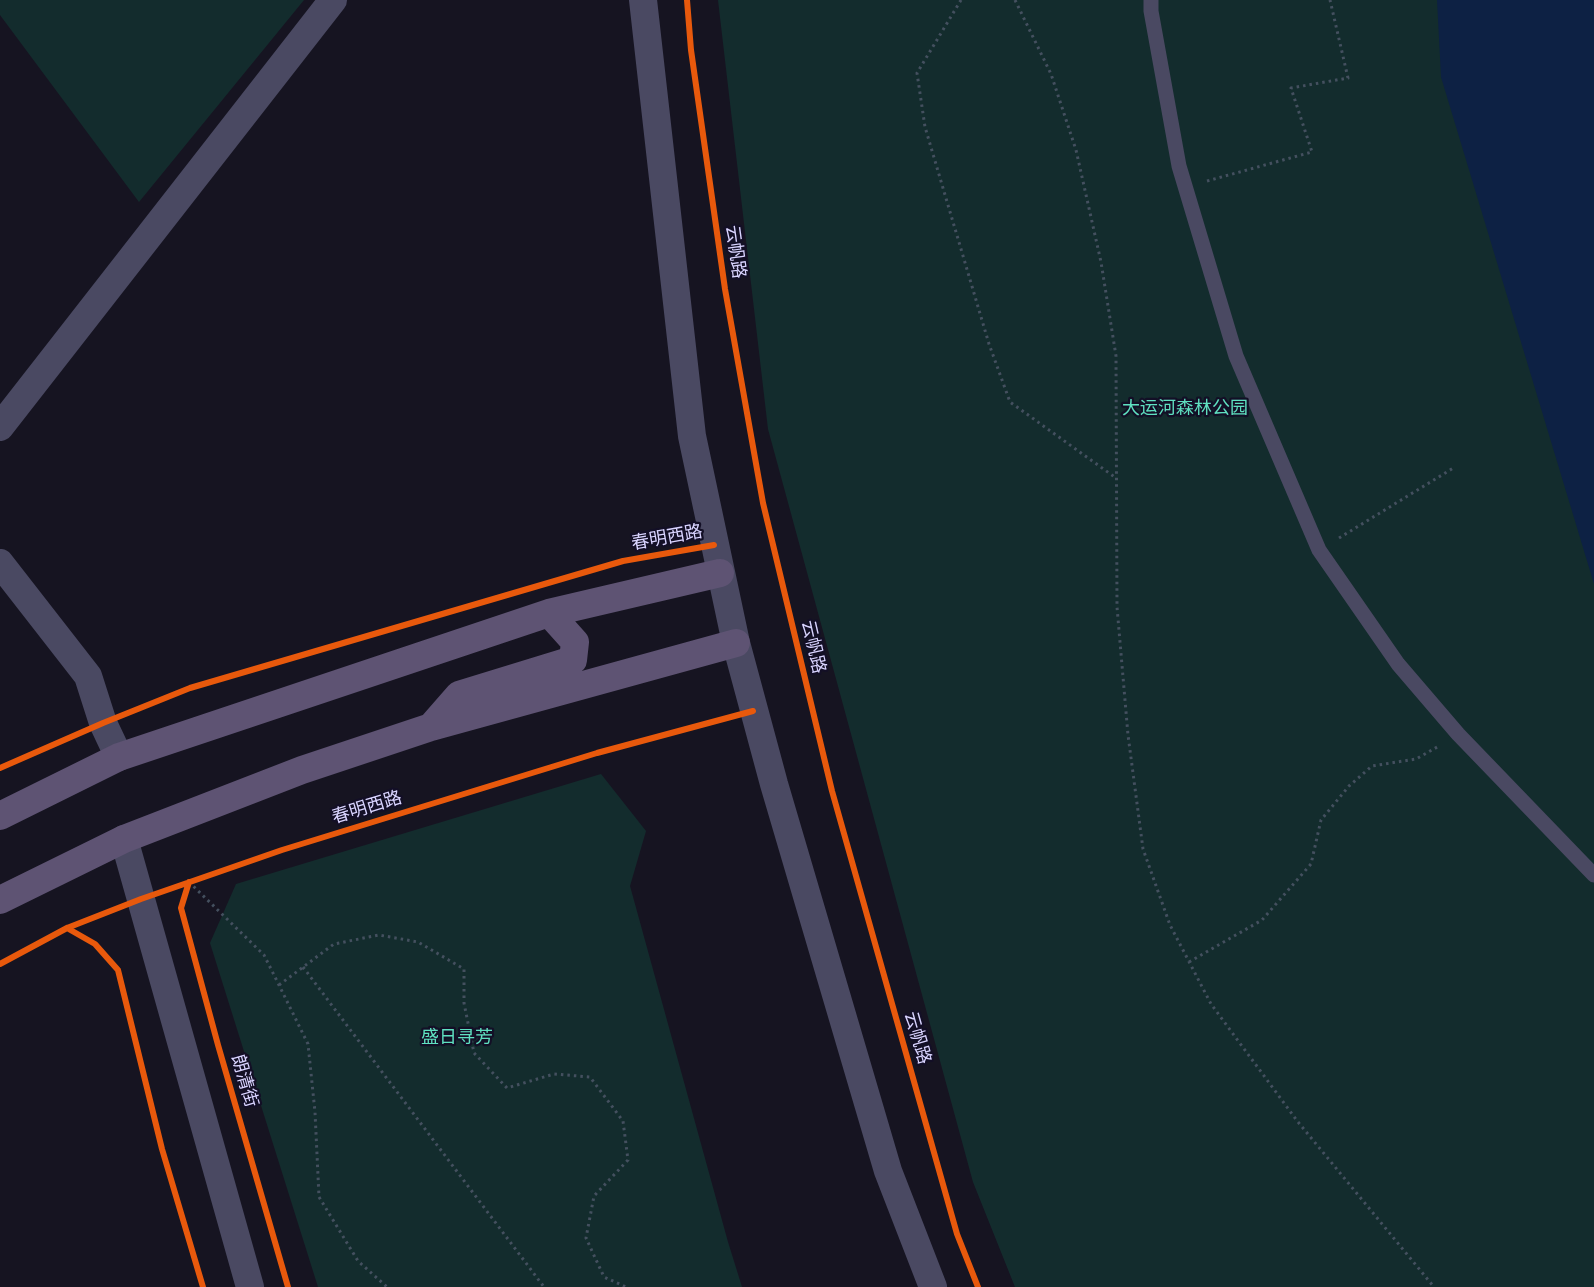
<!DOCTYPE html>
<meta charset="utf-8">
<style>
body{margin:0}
canvas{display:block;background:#161421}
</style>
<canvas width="1594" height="1287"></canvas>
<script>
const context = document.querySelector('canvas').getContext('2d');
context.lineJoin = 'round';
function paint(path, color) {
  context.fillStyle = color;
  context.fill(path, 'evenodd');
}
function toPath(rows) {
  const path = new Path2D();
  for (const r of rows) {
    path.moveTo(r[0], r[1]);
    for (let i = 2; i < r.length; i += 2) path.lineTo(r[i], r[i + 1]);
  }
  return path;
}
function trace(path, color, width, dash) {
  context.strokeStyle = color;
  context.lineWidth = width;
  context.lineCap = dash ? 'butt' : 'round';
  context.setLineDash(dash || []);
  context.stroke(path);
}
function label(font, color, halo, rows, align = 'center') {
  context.font = font + ' Manrope,"Noto Sans SC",sans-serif';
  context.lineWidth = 4.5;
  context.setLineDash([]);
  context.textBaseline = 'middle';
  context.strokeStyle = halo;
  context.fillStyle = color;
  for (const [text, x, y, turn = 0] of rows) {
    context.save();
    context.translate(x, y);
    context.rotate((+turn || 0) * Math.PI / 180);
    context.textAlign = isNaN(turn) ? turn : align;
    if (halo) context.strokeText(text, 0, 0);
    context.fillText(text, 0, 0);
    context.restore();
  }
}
const green = toPath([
 [0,0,304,0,139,202,0,15],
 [718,0,1594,0,1594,1287,1015,1287,973,1182,768,429],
 [601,774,646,831,630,886,728,1242,742,1287,318,1287,210,943,236,884]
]);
const water = toPath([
 [1437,0,1594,0,1594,584,1441,77]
]);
const path = toPath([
 [961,0,917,73,925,127,989,344,1010,402,1116,478],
 [1015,0,1051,74,1076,150,1101,262,1116,356,1117,607,1128,735,1143,849,1170,925,1211,1004,1298,1122,1434,1287],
 [1207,181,1312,152,1291,88,1348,78,1330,0],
 [1339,538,1455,467],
 [189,882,264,955,279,985,308,1044,315,1112,319,1197,358,1261,387,1287],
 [1189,962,1262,920,1311,864,1321,820,1349,786,1372,766,1416,759,1439,746],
 [303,967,544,1287],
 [279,985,334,944,379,935,418,942,464,969,464,1003,474,1053,507,1088,554,1074,590,1077,623,1121,628,1160,594,1196,586,1238,604,1277,626,1287]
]);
const service = toPath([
 [1151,0,1151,11,1179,166,1236,356,1319,550,1398,664,1458,734,1594,875]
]);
const minor = toPath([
 [0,427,333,0]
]);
const tertiary = toPath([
 [643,0,692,436,736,643,774,784,888,1171,933,1287],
 [0,563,88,676,103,723,119,757],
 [124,839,250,1287]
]);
const primary = toPath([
 [431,727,459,695,573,660,575,642,549,613],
 [0,816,119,757,549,613,720,573],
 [0,900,124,839,302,770,431,727,736,643]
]);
const cycleway = toPath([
 [687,0,691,50,725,289,763,503,832,791,957,1234,978,1287],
 [0,768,103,723,190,688,623,561,714,545],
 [189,882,181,908,218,1045,288,1287],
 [67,928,95,944,118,970,162,1149,203,1287],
 [0,964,67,928,141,899,282,850,597,753,753,711]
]);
const streetNames = [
 ["云帆路",735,252,82],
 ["春明西路",667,538,-10],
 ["云帆路",813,647,77],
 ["春明西路",367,808,-17],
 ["云帆路",917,1038,74],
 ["朗清街",244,1081,74]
];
const parkNames = [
 ["大运河森林公园",1185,409],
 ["盛日寻芳",457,1038]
];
paint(green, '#132c2d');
paint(water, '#0d2144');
trace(path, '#44505f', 3, [2.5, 4]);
trace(service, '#4a4962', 15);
trace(minor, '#4a4962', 28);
trace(tertiary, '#4a4962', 28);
trace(primary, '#5e5373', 28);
trace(cycleway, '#e8590c', 6);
label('18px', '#d9d4ff', '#130f26', streetNames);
label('18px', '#5fe0c0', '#130f26', parkNames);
</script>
